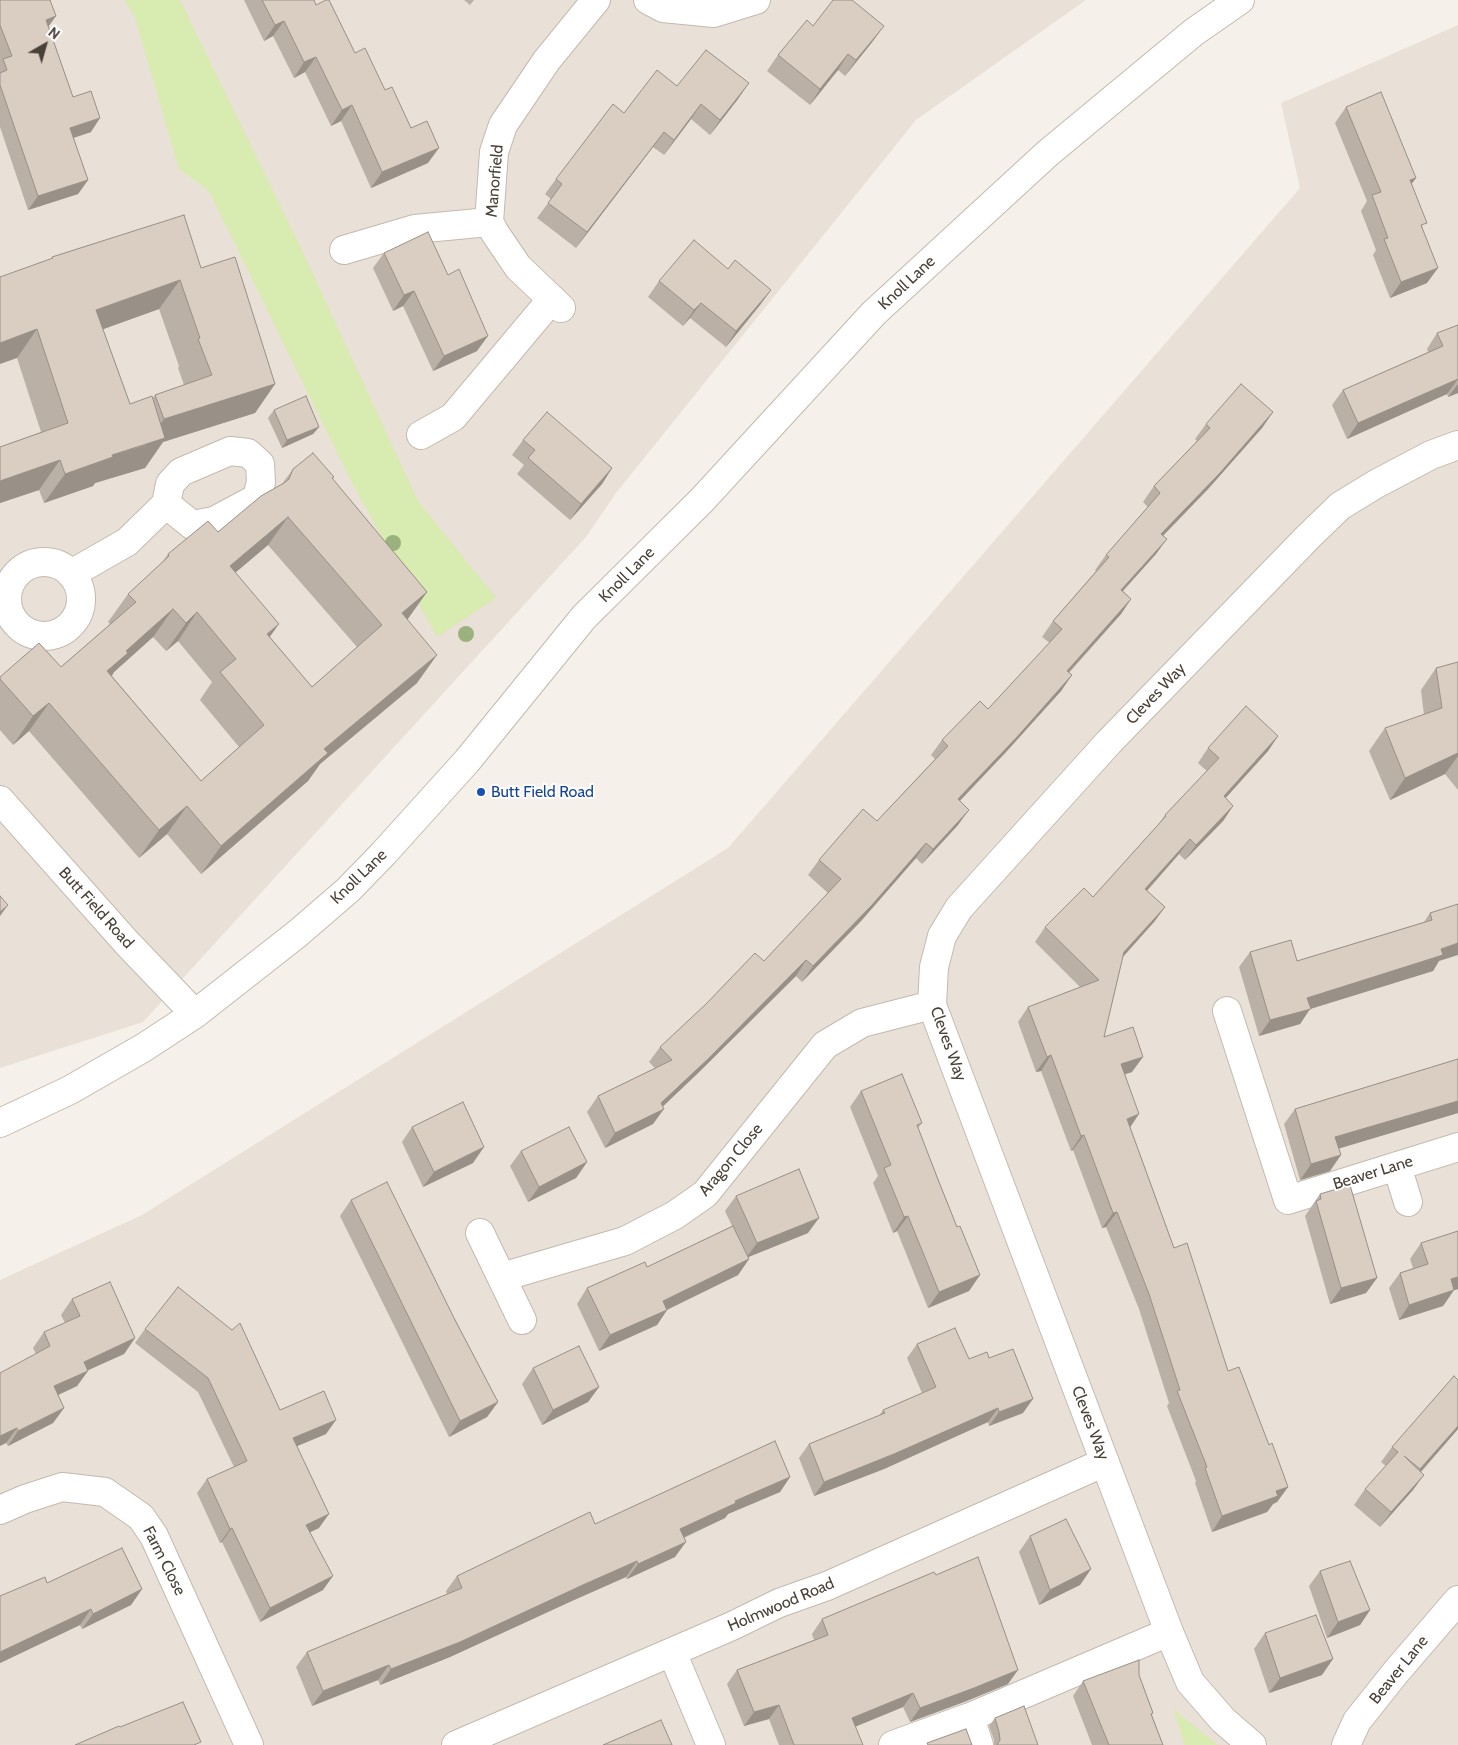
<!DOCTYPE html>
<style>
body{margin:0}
#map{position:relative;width:1458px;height:1745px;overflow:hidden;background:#f5f0e9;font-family:Cabin,sans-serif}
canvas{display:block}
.north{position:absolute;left:20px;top:20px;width:50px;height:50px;-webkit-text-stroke:4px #fff;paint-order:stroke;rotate:38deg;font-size:14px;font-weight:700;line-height:20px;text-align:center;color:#494037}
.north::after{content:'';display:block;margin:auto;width:18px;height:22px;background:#494037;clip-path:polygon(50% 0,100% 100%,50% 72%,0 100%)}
</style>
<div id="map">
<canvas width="1458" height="1745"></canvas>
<div class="north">N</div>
</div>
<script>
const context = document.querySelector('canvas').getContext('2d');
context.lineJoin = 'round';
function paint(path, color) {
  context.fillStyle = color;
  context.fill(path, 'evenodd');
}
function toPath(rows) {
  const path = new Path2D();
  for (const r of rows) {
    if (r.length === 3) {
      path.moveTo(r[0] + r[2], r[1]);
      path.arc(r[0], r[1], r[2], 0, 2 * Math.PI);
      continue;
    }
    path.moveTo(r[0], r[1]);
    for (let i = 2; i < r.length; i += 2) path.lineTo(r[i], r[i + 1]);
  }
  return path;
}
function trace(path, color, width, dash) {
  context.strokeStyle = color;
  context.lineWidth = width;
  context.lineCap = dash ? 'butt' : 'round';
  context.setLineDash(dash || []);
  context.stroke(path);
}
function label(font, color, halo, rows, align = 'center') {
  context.font = font + ' Cabin,sans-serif';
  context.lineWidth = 4;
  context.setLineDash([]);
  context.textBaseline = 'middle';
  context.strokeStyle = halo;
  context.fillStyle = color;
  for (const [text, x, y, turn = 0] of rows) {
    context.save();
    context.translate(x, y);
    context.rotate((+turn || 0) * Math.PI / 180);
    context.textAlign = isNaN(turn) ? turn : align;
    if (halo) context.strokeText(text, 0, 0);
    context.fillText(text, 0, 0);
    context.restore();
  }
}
const residential = toPath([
 [0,0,1086,0,916,120,616,493,586,537,143,1022,0,1068],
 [1458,25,1458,1745,0,1745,0,1280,142,1215,728,848,1300,188,1281,103]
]);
const green = toPath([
 [125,0,180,0,300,246,418,501,496,598,437,637,349,477,209,191,179,169,135,18],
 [1173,1709,1218,1745,1185,1745]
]);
const minor = toPath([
 [648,0,663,8,714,13,756,0],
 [344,250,415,229,489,222],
 [561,308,518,267,495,233,489,222,494,152,503,125,547,60,596,0],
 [421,435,453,417,552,299],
 [44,599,37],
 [71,574,127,542,166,504,170,484,181,472,230,451,248,453,260,464,261,482,257,498,214,521,192,525,166,504],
 [0,800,127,943,195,1014],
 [1227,1011,1288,1200,1458,1147],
 [0,1123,70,1090,143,1048,195,1014,297,934,348,890,383,854,467,761,584,617,702,500,874,313,1048,153,1194,32,1240,0],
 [1397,1166,1408,1202],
 [480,1233,522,1320],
 [502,1277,625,1241,675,1215,705,1194,825,1045,862,1023,932,1005],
 [0,1510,25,1499,62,1487,105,1492,141,1517,154,1536,249,1745],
 [672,1652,711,1745],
 [970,1717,979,1745],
 [456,1745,732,1626,779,1603,827,1586,1105,1462],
 [893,1745,970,1717,1169,1632],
 [1252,1745,1223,1720,1190,1682,1169,1632,932,1005,934,967,942,936,959,908,1109,742,1308,537,1340,506,1376,484,1431,455,1458,445],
 [1346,1745,1357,1721,1396,1672,1458,1600]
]);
const trees = [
 [393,543],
 [466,634]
];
const wall = toPath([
 [0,0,56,16,48,26,73,97,91,132,73,138,88,180,78,194,28,210,0,127],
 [244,0,314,0,316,5,385,90,411,128,428,163,371,188,341,121,331,126,305,72,294,78,273,36,264,41],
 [464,0,474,0,470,5],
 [813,26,873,41,845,76,838,70,810,105,767,71,778,55],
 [677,86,738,99,710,135,691,119,664,155,653,147,576,248,537,218,551,199,545,194,556,179,624,113],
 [1346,107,1416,178,1411,184,1423,229,1427,283,1390,298,1373,255,1376,250,1361,211,1367,201,1335,123],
 [384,253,477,351,433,371,403,306,393,311,373,268],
 [52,257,201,268,275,384,255,413,163,442,145,468,95,483,93,486,44,503,39,490,0,503,0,447,41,432,17,358,51,259],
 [159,309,179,366,178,368,184,385,155,395,153,398,130,404,103,329],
 [728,269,771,290,760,305,726,347,690,318,683,326,648,297,659,281],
 [1458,325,1458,393,1448,397,1447,394,1347,439,1332,405,1343,390,1428,352,1427,349,1437,333],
 [274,410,319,427,313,434,282,448,268,418],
 [1273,412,1262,428,1208,489,1163,536,1156,554,1123,591,1131,599,1121,614,1069,673,1072,675,1061,691,1006,752,960,801,958,825,922,864,916,858,861,921,802,982,796,976,697,1074,663,1106,653,1124,605,1148,587,1112,598,1096,655,1068,649,1062,660,1047,764,961,828,893,808,875,819,860,877,821,935,759,931,755,942,740,988,709,1050,643,1042,637,1053,621,1096,571,1095,570,1106,555,1148,507,1143,502,1154,486,1197,441,1195,439,1206,424],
 [523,440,612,468,602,484,570,520,517,474,524,465,512,455],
 [293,469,334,477,332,479,427,592,407,620,417,683,320,764,308,781,201,874,167,834,139,858,29,731,13,745,0,730,0,677,61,667,110,624,108,622,128,594,161,564,168,554,218,532,282,484],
 [268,545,357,647,312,687,270,637,235,573],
 [153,637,166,651,178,641,212,682,200,700,239,747,201,781,112,676,114,672],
 [1458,662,1458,790,1445,774,1390,800,1369,751,1385,728,1424,715,1421,690,1436,668],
 [1278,736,1268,751,1225,798,1233,806,1223,821,1185,860,1179,854,1147,891,1165,907,1154,922,1123,956,1104,1037,1132,1072,1125,1074,1130,1127,1174,1248,1228,1371,1269,1445,1288,1487,1277,1502,1273,1504,1267,1512,1212,1532,1195,1483,1196,1481,1167,1406,1169,1403,1139,1309,1106,1227,1102,1228,1073,1150,1071,1151,1041,1071,1036,1072,1018,1022,1028,1007,1080,987,1035,942,1045,927,1093,897,1158,825,1165,815,1207,771,1198,763,1208,748],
 [1458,904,1439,961,1433,971,1310,1009,1300,1024,1259,1036,1239,967,1250,952,1297,961,1424,922,1430,913],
 [1458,1059,1458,1113,1339,1148,1330,1171,1300,1180,1284,1124,1295,1109],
 [861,1091,922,1123,918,1128,957,1227,980,1275,969,1291,928,1308,897,1231,893,1233,873,1183,878,1176,850,1107],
 [412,1127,473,1163,423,1187,402,1142],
 [521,1151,587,1162,576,1178,528,1202,510,1166],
 [1320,1194,1377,1278,1366,1293,1330,1304,1305,1216],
 [736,1196,808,1233,748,1257,749,1259,738,1275,667,1310,657,1325,599,1351,577,1304,587,1288,647,1267,732,1226,725,1211],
 [351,1200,454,1318,498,1402,487,1417,449,1437,340,1216],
 [1458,1231,1458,1289,1454,1290,1443,1306,1399,1320,1389,1288,1400,1273,1413,1268,1410,1259,1421,1243],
 [72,1299,135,1338,124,1354,88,1370,77,1386,58,1395,64,1408,53,1423,8,1446,6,1443,36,1354,33,1348,44,1332,65,1323,61,1315],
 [145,1329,280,1410,326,1434,297,1446,319,1528,310,1532,323,1590,260,1622,222,1542,220,1543,197,1493,207,1479,234,1467,198,1392,135,1343],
 [917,1344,969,1359,989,1358,1023,1413,989,1426,988,1422,884,1469,814,1496,799,1458,809,1444,879,1416,883,1410,922,1393,907,1358],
 [533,1368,599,1387,588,1402,542,1425,522,1384],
 [1458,1380,1458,1429,1421,1472,1413,1490,1380,1527,1354,1505,1365,1489,1386,1466,1381,1462,1392,1447],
 [790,1477,780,1492,728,1514,725,1518,684,1538,675,1557,627,1579,626,1577,574,1600,450,1657,380,1685,378,1680,312,1706,296,1667,307,1652,447,1594,446,1591,457,1576,595,1524],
 [1030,1536,1091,1569,1080,1585,1039,1605,1019,1552],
 [1320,1571,1370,1610,1360,1625,1327,1638,1309,1586],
 [936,1575,1008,1684,964,1702,910,1722,903,1707,855,1727,863,1745,779,1745,769,1719,744,1726,727,1684,737,1670,814,1640,812,1634,822,1619],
 [47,1583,142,1589,131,1605,82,1629,80,1625,0,1663,0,1596],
 [1265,1633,1322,1675,1269,1693,1254,1649],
 [1139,1675,1153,1713,1152,1715,1163,1745,1092,1745,1073,1696,1083,1681],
 [995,1718,1038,1745,994,1745,994,1740,989,1726]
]);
const shadedWall = toPath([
 [56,16,46,30,46,20],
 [284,21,273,36,264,41,275,25],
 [884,26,873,41,845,76,856,60],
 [848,54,838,70,810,105,820,89],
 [316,57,305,72,294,78,304,62],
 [749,83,738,99,710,135,720,120],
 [701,104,691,119,664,155,674,140],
 [352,105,341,121,331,126,342,110],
 [100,118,91,132,61,142,70,128],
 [664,132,653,147,576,248,587,232],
 [439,148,428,163,371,188,382,172],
 [1416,178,1405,193,1410,180],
 [88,180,78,194,28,210,38,196],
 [1438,268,1427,283,1390,298,1401,282],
 [180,280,159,309,76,339,96,310],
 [771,290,760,305,726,347,736,331],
 [414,291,403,306,393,311,404,295],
 [701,303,690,318,683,326,694,310],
 [37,329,17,358,0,364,0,343],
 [488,336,477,351,433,371,444,356],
 [1458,379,1447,394,1347,439,1358,423],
 [275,384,255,413,163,442,145,468,95,483,93,486,44,503,65,474,112,455,146,445,164,419],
 [1458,384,1458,393,1448,397],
 [1273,412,1262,428,1208,489,1150,549,1161,534],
 [319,427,313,434,282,448,287,440],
 [60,460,39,490,0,503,0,481],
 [612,468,602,484,570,520,581,504],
 [288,517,268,545,210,594,230,566],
 [1167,539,1156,554,1110,605,1121,590],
 [427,592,407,620,402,613],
 [1131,599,1121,614,1056,686,1067,671],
 [173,609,153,637,114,672,108,681,107,671,126,651],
 [197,612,178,641,166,651,186,623],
 [279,624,259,652,267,634],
 [437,655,417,683,320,764,308,781,201,874,221,846,324,749],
 [1072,675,1061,691,1006,752,947,814,958,799],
 [49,703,29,731,13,745,33,716],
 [1278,736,1268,751,1213,812,1224,796],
 [1458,753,1458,756,1445,774,1390,800,1405,778],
 [187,806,167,834,139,858,159,830],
 [1233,806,1223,821,1185,860,1196,845],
 [969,810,958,825,922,864,933,849],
 [1190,839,1179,854,1135,904,1145,889],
 [926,843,916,858,861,921,802,982,813,966],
 [8,905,0,916,0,912],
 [1165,907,1154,922,1114,967,1124,952],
 [1458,943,1458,955,1439,961,1433,971,1310,1009,1300,1024,1259,1036,1270,1020,1307,998],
 [806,960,796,976,697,1074,656,1113,664,1109,653,1124,605,1148,615,1133],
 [1051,1055,1041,1071,1036,1072,1047,1057],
 [1143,1057,1132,1072,1110,1079,1121,1064],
 [1458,1101,1458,1113,1324,1153,1335,1137],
 [1139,1114,1129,1129,1127,1119],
 [1084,1135,1073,1150,1071,1151,1081,1136],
 [484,1147,473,1163,423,1187,434,1172],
 [1341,1155,1330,1171,1300,1180,1311,1164],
 [587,1162,576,1178,528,1202,539,1187],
 [1117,1212,1106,1227,1102,1228,1113,1213],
 [908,1216,897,1231,893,1233,904,1217],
 [819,1218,808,1233,746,1258,757,1243],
 [749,1259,738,1275,660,1313,667,1310,657,1325,599,1351,610,1335,663,1301],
 [980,1275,969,1291,928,1308,939,1292],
 [1458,1277,1458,1289,1440,1295,1451,1279],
 [1377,1278,1366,1293,1330,1304,1341,1288],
 [1454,1290,1443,1306,1399,1320,1409,1305],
 [135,1338,124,1354,73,1377,84,1362],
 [88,1371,77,1386,43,1402,54,1386],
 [599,1387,588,1402,542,1425,553,1410],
 [1033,1399,1023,1413,989,1426,999,1412],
 [498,1402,487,1417,449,1437,460,1421],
 [64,1408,53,1423,8,1446,18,1431],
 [998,1408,988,1422,884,1469,814,1496,824,1482],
 [336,1420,326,1434,283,1452,293,1438],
 [1458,1426,1458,1429,1410,1484,1420,1469],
 [17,1428,6,1443,0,1446,0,1436],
 [1424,1475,1413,1490,1380,1527,1391,1512],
 [790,1477,780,1492,728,1514,725,1518,669,1544,680,1529,735,1501],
 [1288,1487,1277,1502,1273,1504,1267,1512,1212,1532,1222,1516,1276,1491],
 [329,1514,319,1528,296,1539,306,1525],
 [232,1528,222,1542,220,1543,230,1529],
 [686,1542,675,1557,627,1579,638,1564],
 [637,1561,626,1577,574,1600,450,1657,380,1685,391,1669],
 [1091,1569,1080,1585,1039,1605,1050,1590],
 [333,1576,323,1590,260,1622,270,1608],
 [142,1589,131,1605,82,1629,93,1614],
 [91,1609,80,1625,0,1663,0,1652],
 [1370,1610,1360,1625,1327,1638,1338,1622],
 [1333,1659,1322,1675,1269,1693,1280,1678],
 [389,1665,378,1680,312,1706,323,1691],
 [1018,1670,1008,1684,964,1702,910,1722,920,1708],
 [913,1693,903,1707,842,1732,852,1718],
 [779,1705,769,1719,744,1726,754,1712]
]);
const building = toPath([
 [0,0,50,0,56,16,46,20,73,97,91,91,100,118,70,128,88,180,38,196,0,85,0,73,7,70,3,59,12,56,0,25,0,0],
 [262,0,314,0,316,5,326,0,329,0,355,53,365,48,385,90,392,87,411,128,427,121,439,148,382,172,352,105,342,110,316,57,304,62,284,21,275,25,262,0],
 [833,0,852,0,884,26,856,60,848,54,820,89,778,55,807,20,813,26,833,0],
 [706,50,749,83,720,120,701,104,674,140,664,132,587,232,548,203,562,184,556,179,613,104,624,113,657,70,677,86,706,50],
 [1381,92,1416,178,1410,180,1427,223,1421,225,1438,268,1401,282,1384,239,1388,238,1372,195,1381,192,1346,107,1381,92],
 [184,215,201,268,235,257,275,384,164,419,155,395,212,375,198,339,200,338,180,280,96,310,130,404,152,396,165,438,112,455,113,457,65,474,60,460,0,481,0,447,68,423,37,329,0,343,0,277,53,258,52,257,184,215],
 [428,232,448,275,459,269,488,336,444,356,414,291,404,295,384,253,428,232],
 [694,240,728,269,735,260,771,290,736,331,701,303,694,310,659,281,694,240],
 [1458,325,1458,379,1358,423,1343,390,1443,346,1437,333,1458,325],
 [1241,384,1273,412,1219,474,1161,534,1167,539,1121,590,1131,599,1067,671,1072,675,1017,737,958,799,969,810,933,849,926,843,872,905,813,966,806,960,708,1059,661,1103,664,1109,615,1133,598,1096,672,1060,660,1047,706,1004,755,953,764,961,841,879,819,860,863,809,877,821,948,746,942,740,980,701,988,709,1062,629,1053,621,1109,557,1106,555,1160,493,1154,486,1210,428,1206,424,1241,384],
 [306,396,319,427,287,440,274,410,306,396],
 [547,412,612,468,581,504,528,458,535,450,523,440,547,412],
 [313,453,334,477,332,478,427,592,402,613,437,655,324,749,328,753,221,846,187,806,159,830,49,703,33,716,0,679,0,677,39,643,61,667,136,602,128,594,169,556,168,554,208,521,218,532,261,496,284,483,289,479,293,469,313,453],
 [288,517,382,625,312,687,267,634,279,624,230,566,288,517],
 [173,609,186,623,197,612,236,659,220,672,264,725,201,781,107,671,128,653,126,651,173,609],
 [1458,662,1458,753,1405,778,1385,728,1442,708,1436,668,1458,662],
 [1246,706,1278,736,1224,796,1233,806,1196,845,1190,839,1145,889,1165,907,1124,952,1104,1037,1133,1027,1143,1057,1121,1064,1139,1114,1127,1119,1174,1248,1187,1243,1228,1371,1239,1367,1269,1445,1272,1443,1288,1487,1276,1491,1278,1496,1222,1516,1205,1468,1207,1467,1177,1391,1180,1390,1149,1294,1117,1212,1113,1213,1084,1135,1081,1136,1051,1055,1047,1057,1028,1007,1099,980,1045,927,1084,888,1093,897,1166,816,1165,815,1219,758,1208,748,1246,706],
 [0,896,8,905,0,912,0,896],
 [1458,904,1458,943,1441,949,1443,955,1307,998,1311,1009,1270,1020,1250,952,1291,940,1297,961,1432,920,1430,913,1458,904],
 [1458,1059,1458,1101,1335,1137,1341,1155,1311,1164,1295,1109,1458,1059],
 [902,1074,922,1123,917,1125,937,1177,957,1227,960,1226,980,1275,939,1292,908,1216,904,1217,884,1168,891,1165,861,1091,902,1074],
 [463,1102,484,1147,434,1172,412,1127,463,1102],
 [569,1127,587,1162,539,1187,521,1151,569,1127],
 [799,1169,819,1218,757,1243,736,1196,799,1169],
 [387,1182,454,1318,498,1402,460,1421,351,1200,387,1182],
 [1350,1185,1377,1278,1341,1288,1316,1201,1321,1199,1320,1194,1350,1185],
 [733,1226,749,1259,663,1301,667,1310,610,1335,587,1288,645,1262,647,1267,733,1226],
 [1458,1231,1458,1277,1451,1279,1454,1290,1409,1305,1400,1273,1428,1264,1421,1243,1458,1231],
 [110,1282,135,1338,84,1362,88,1371,54,1386,64,1408,18,1431,17,1428,0,1436,0,1373,50,1346,44,1332,80,1316,72,1299,110,1282],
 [178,1287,232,1330,240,1323,280,1410,324,1391,336,1420,293,1438,329,1514,306,1525,333,1576,270,1608,232,1528,230,1529,207,1479,247,1461,208,1378,145,1329,178,1287],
 [955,1328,969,1359,987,1352,989,1358,1013,1349,1033,1399,999,1412,998,1408,894,1454,824,1482,809,1444,885,1413,883,1410,936,1387,917,1344,955,1328],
 [579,1346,599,1387,553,1410,533,1368,579,1346],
 [1454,1376,1458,1380,1458,1426,1420,1469,1404,1456,1424,1475,1391,1512,1365,1489,1398,1452,1392,1447,1454,1376],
 [775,1441,790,1477,735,1501,736,1503,680,1529,686,1542,638,1564,637,1561,585,1584,460,1642,391,1669,389,1665,323,1691,307,1652,462,1588,457,1576,590,1512,595,1524,775,1441],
 [1066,1519,1091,1569,1050,1590,1030,1536,1066,1519],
 [122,1548,142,1589,93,1614,91,1609,0,1652,0,1596,45,1577,47,1583,122,1548],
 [978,1557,1018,1670,974,1688,920,1708,913,1693,852,1718,863,1745,794,1745,779,1705,754,1712,737,1670,828,1635,822,1619,934,1572,936,1575,978,1557],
 [1350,1561,1370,1610,1338,1622,1320,1571,1350,1561],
 [1316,1615,1333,1659,1280,1678,1265,1633,1316,1615],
 [1139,1660,1139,1675,1153,1713,1151,1714,1163,1745,1109,1745,1083,1681,1139,1660],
 [183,1702,201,1742,194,1745,75,1745,119,1726,120,1727,183,1702],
 [1024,1706,1038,1745,997,1745,1000,1740,999,1732,995,1718,1024,1706],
 [661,1720,672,1745,603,1745,661,1720],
 [966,1729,972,1745,928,1745,927,1743,966,1729]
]);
const markers = [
 [481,792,5,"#1a4fb4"]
];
const streetNames = [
 ["Manorfield",495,181,-85],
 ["Knoll Lane",907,283,-43],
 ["Knoll Lane",627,575,-45],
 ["Cleves Way",1156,694,-46],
 ["Knoll Lane",359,877,-44],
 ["Butt Field Road",96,908,48],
 ["Cleves Way",948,1044,70],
 ["Aragon Close",731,1160,-50],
 ["Beaver Lane",1373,1173,-17],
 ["Cleves Way",1090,1423,69],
 ["Farm Close",164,1561,63],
 ["Holmwood Road",781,1605,-23],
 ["Beaver Lane",1399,1670,-51]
];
const transitNames = [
 ["Butt Field Road",491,792]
];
paint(residential, '#e9e1d7');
paint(green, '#d8ebb1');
trace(minor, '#c4b9ae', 30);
trace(minor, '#fff', 28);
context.fillStyle = '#9cb27e';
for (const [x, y] of trees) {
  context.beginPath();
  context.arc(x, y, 8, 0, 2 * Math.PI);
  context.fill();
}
paint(wall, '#bbb0a6');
paint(shadedWall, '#999087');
paint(building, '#dacdc1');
trace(building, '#999087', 1);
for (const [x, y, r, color] of markers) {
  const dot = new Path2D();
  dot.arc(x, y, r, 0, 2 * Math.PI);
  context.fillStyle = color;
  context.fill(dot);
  trace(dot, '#fff', 2);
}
label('16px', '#494037', '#fff', streetNames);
label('16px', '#164399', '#fff', transitNames, 'left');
</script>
